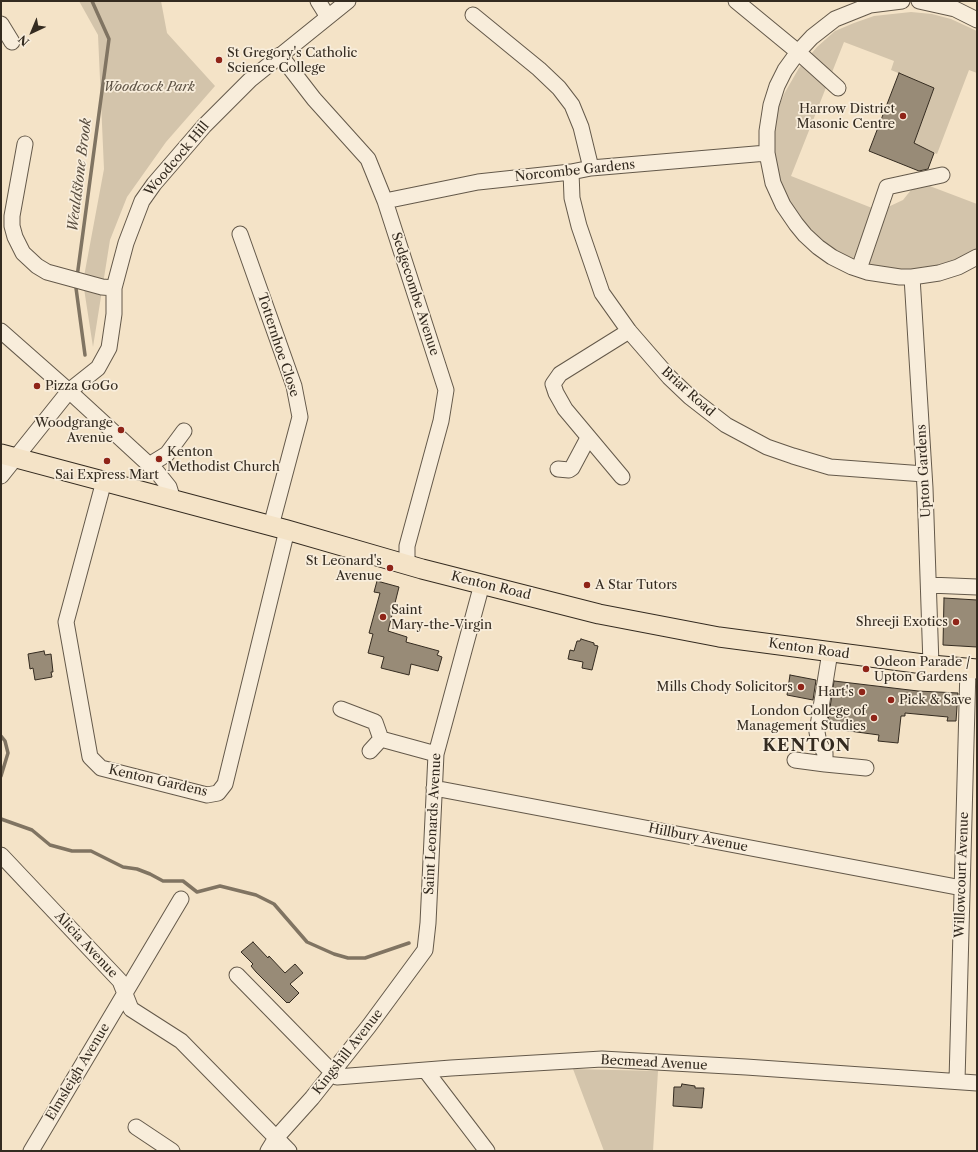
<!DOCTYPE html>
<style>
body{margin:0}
#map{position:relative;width:978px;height:1152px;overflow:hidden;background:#f4e3c7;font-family:"Libre Caslon Text",serif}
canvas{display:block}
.frame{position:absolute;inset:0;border:2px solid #342b20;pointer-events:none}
.north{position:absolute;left:12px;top:12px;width:40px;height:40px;-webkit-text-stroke:3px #f8eddb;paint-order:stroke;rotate:224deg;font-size:11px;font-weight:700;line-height:16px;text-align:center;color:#342b20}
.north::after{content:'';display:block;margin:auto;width:14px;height:18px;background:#342b20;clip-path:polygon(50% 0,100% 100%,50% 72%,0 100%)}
</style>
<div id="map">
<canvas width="978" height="1152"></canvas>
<div class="frame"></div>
<div class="north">N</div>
</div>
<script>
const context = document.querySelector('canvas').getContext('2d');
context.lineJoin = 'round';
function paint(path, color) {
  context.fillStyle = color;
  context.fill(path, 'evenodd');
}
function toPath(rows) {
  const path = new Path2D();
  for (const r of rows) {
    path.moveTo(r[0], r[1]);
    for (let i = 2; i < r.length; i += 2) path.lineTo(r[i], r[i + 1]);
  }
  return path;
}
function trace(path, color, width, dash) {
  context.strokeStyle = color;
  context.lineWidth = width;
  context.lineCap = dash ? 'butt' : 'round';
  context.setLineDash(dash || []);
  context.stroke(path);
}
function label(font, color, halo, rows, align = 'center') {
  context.font = font + ' "Libre Caslon Text",serif';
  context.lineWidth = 3.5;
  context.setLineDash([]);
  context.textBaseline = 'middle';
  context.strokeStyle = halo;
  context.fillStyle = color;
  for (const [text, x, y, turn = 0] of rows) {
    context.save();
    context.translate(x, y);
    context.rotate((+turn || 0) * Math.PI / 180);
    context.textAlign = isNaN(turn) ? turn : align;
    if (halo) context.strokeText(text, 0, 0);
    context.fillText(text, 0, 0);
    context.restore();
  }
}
const green = toPath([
 [79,1,161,1,167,33,215,86,166,142,127,197,110,240,93,347,83,282,104,169,98,35],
 [911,12,932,14,951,19,977,31,977,73,969,70,937,154,914,143,934,88,891,70,894,61,844,42,791,176,872,208,888,207,903,200,911,190,927,185,977,204,977,249,972,253,946,265,900,271,870,266,835,253,816,236,797,215,785,195,776,171,773,153,776,113,784,94,799,68,817,47,835,31,854,23,874,16],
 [573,1069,658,1071,653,1151,604,1151]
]);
const stream = toPath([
 [77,277,109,39,92,1],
 [77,283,76,288,85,355],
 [1,736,5,741,8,753,1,776],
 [1,819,32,830,50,845,72,851,91,851,123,867,137,869,150,874,163,881,183,881,197,892,220,886,256,895,274,904,307,942,334,954,348,958,365,958,409,943]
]);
const building = toPath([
 [899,73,934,88,914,143,934,153,928,169,919,171,869,151,899,73],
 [377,581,399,587,388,631,407,637,406,642,439,651,437,655,442,657,438,671,411,664,409,675,381,668,384,657,368,653,373,634,369,633,380,593,374,592,377,581],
 [944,598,977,600,977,647,943,645,944,598],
 [581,639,594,643,594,645,598,646,592,670,582,668,583,662,568,659,570,650,574,651,577,641,580,641,581,639],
 [44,651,45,655,51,654,53,672,51,672,52,677,35,680,33,668,30,669,28,654,44,651],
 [790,675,816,680,813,700,787,695,790,675],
 [834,681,918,691,958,693,956,721,947,721,948,717,905,713,905,716,901,716,898,743,878,741,879,735,827,728,834,681],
 [253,942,268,958,269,956,285,973,295,964,303,973,290,984,299,993,289,1003,288,1002,287,1003,256,972,251,966,253,964,241,952,253,942],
 [682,1084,695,1086,695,1088,704,1088,702,1108,673,1106,674,1087,681,1087,682,1084]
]);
const minor = toPath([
 [318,1,328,17],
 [736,1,798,52,838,88],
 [902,1,870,5,835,19,812,37,798,52,785,70,777,86,771,105,767,131,767,153,773,183,783,205,796,224,805,235,818,247,832,257,852,267,867,272,900,277,912,277,939,273,958,267,977,257],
 [919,1,955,9,977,20],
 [473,15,539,69,559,88,572,105,581,127,591,168],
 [1,24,12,42],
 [280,55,314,99,368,159,385,201,446,390,441,421,407,546,407,564],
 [25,144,12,216,12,226,15,237,23,253,37,266,47,272,102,287,114,288],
 [571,172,572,198,579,226,602,293,629,331,669,377,690,397,726,425,767,447,793,456,830,467,924,474],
 [385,201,478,182,571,172,591,168,767,153],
 [240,234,294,386,300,417,271,526],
 [859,269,887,187,942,175],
 [912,277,925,488,931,665],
 [1,331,69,391,157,472,169,487,173,500],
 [150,466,154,462,167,454,184,431],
 [558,469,569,470,572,468,588,438],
 [1,476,69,391,98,368,109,348,114,314,114,288,126,243,142,201,154,184,204,126,250,80,348,1],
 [622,477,565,409,556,393,553,384,560,374,629,331],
 [104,481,66,622,90,757,101,768,207,795,218,793,225,784,287,530],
 [929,585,977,587],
 [341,709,375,722,381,739,370,751],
 [381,739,436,754],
 [795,760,825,764,825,753,819,743,817,732,830,652],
 [825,764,866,768],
 [434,788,962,888],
 [1,855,120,981,131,1009,181,1041,289,1151],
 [237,975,337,1077,451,1068,602,1059,746,1067,977,1083],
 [426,1071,487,1151],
 [957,1081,968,668],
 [136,1127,172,1151],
 [31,1151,181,899],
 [268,1151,276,1138,312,1098,369,1026,425,950,428,923,436,754,482,584]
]);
const major = toPath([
 [1,454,287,530,422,569,599,614,719,637,931,665,977,669]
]);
const markers = [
 [219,60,4,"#8f2418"],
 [903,116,4,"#8f2418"],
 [37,386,4,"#8f2418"],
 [121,430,4,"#8f2418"],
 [159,459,4,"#8f2418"],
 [107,461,4,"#8f2418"],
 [390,568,4,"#8f2418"],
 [587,585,4,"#8f2418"],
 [383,617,4,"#8f2418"],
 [956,622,4,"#8f2418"],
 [866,669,4,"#8f2418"],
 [801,687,4,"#8f2418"],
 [862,692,4,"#8f2418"],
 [891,700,4,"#8f2418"],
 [874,718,4,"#8f2418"]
];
const poiNames = [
 ["St Gregory's Catholic",227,53],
 ["Science College",227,68],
 ["Harrow District",895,109,"right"],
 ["Masonic Centre",895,124,"right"],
 ["Pizza GoGo",45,386],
 ["Woodgrange",113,423,"right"],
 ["Avenue",113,438,"right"],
 ["Kenton",167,452],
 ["Methodist Church",167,467],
 ["Sai Express Mart",107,475,"center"],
 ["St Leonard's",382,561,"right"],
 ["Avenue",382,576,"right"],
 ["A Star Tutors",595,585],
 ["Saint",391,610],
 ["Mary-the-Virgin",391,625],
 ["Shreeji Exotics",948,622,"right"],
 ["Odeon Parade /",874,662],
 ["Upton Gardens",874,677],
 ["Mills Chody Solicitors",793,687,"right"],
 ["Hart's",854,692,"right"],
 ["Pick & Save",899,700],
 ["London College of",866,711,"right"],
 ["Management Studies",866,726,"right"]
];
const parkNames = [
 ["Woodcock Park",149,87]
];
const streetNames = [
 ["Woodcock Hill",177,159,-50],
 ["Norcombe Gardens",575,171,-6],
 ["Sedgecombe Avenue",415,294,72],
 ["Totternhoe Close",278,345,72],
 ["Briar Road",688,392,42],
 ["Upton Gardens",924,471,-93],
 ["Kenton Road",491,586,14],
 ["Kenton Road",809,649,8],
 ["Kenton Gardens",158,781,13],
 ["Saint Leonards Avenue",433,824,-87],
 ["Hillbury Avenue",698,838,11],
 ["Willowcourt Avenue",962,875,-88],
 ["Alicia Avenue",86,945,47],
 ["Kingshill Avenue",348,1052,-52],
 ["Becmead Avenue",654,1063,3],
 ["Elmsleigh Avenue",78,1072,-59]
];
const waterNames = [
 ["Wealdstone Brook",80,175,-83]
];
const districtNames = [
 ["KENTON",807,746]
];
paint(green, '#d3c4ab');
trace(stream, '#807462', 3.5);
paint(building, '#988b77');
trace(building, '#342b20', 1);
trace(minor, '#64594a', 17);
trace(major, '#342b20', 21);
trace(minor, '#f8eddb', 15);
trace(major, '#f4e3c7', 19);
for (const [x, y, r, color] of markers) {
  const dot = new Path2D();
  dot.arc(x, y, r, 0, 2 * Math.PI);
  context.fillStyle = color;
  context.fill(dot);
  trace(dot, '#f8eddb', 1.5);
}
label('13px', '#342b20', '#f8eddb', poiNames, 'left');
label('italic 13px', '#5c5143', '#f8eddb', parkNames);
label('13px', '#342b20', '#f8eddb', streetNames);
label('italic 14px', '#5a4f41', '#f8eddb', waterNames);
context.letterSpacing = '1px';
label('bold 17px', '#342b20', '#f8eddb', districtNames);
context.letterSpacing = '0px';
</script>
